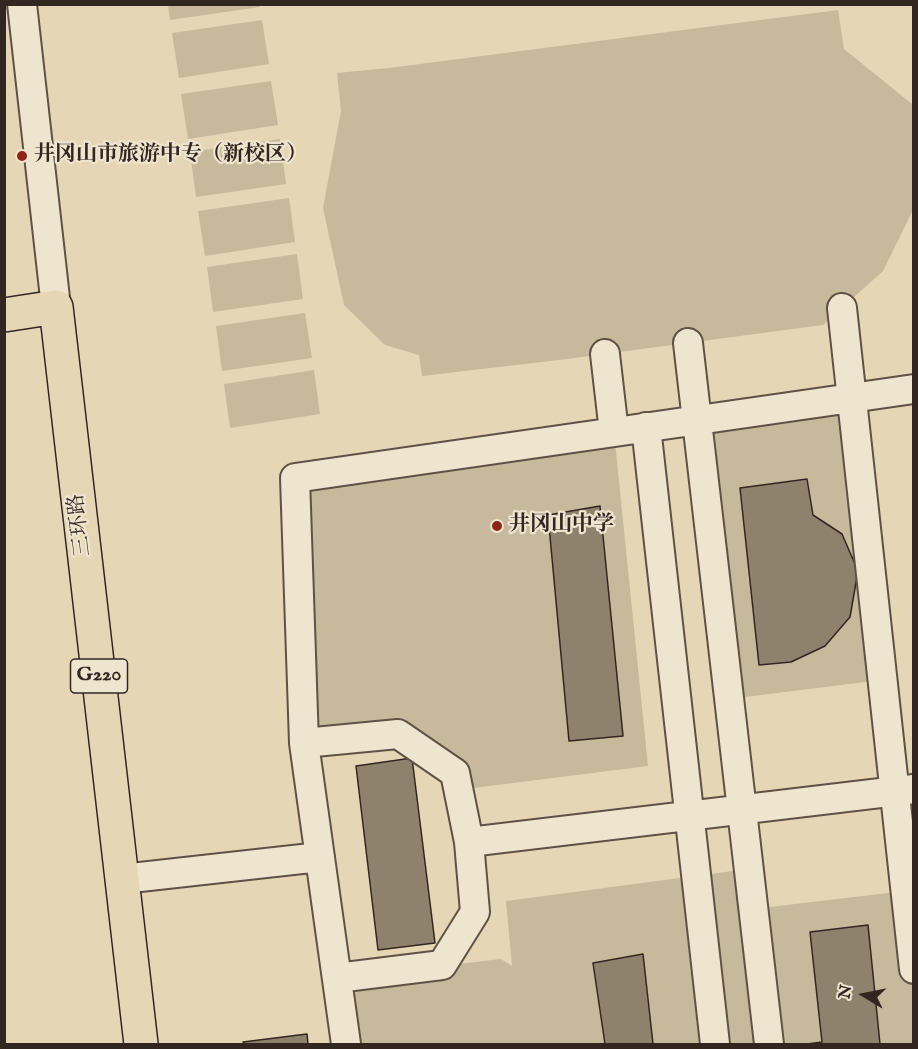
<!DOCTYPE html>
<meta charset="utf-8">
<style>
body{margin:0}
#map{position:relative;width:918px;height:1049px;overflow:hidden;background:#e5d7b5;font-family:"IM FELL English",serif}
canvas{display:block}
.frame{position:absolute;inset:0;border:6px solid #322620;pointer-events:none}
.north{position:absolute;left:834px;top:965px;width:60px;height:60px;-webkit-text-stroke:4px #eee5cf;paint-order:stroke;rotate:280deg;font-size:16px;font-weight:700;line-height:24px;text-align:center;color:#322620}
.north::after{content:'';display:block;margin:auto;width:21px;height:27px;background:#322620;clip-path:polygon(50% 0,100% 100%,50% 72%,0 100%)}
</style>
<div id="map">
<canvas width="918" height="1049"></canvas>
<div class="frame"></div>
<div class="north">N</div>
</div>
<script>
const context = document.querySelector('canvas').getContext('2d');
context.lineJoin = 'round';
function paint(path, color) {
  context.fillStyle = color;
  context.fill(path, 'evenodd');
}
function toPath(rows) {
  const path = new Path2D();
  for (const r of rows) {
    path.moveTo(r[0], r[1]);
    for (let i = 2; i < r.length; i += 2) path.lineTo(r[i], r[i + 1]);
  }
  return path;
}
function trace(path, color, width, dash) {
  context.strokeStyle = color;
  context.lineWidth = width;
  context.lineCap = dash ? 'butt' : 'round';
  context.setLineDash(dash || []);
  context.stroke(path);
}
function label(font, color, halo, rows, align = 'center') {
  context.font = font + ' "IM FELL English","Noto Serif SC",serif';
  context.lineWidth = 4.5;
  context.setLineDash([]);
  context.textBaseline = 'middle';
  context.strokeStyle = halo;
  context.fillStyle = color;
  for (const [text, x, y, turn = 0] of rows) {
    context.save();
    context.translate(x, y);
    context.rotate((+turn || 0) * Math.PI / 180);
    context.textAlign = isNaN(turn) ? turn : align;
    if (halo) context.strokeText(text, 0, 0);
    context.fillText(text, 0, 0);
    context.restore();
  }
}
const green = toPath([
 [260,4,260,7,170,20,168,5],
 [838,10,844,49,912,104,913,210,883,271,823,325,559,360,422,376,419,355,385,345,344,305,323,208,341,111,337,73,389,68],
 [262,20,269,64,179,78,172,33],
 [271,81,278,125,188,139,181,94],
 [280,139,286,184,196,197,190,152],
 [289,198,295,242,205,256,198,211],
 [297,254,303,299,213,312,207,267],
 [305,313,312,358,222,371,216,326],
 [314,370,320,414,230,428,224,384],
 [852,398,882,680,729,699,696,420],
 [614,432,648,766,458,790,398,734,304,743,295,478],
 [748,869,753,909,913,890,913,1044,346,1044,337,978,501,959,512,966,506,901]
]);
const building = toPath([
 [807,479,813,515,842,534,858,571,850,617,825,646,791,662,759,665,740,488,807,479],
 [600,506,623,736,569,741,548,515,600,506],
 [412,758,435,943,378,950,356,766,412,758],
 [868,925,880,1044,807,1044,822,1042,810,932,868,925],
 [643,954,653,1044,605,1044,593,963,643,954],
 [307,1034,308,1044,244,1044,243,1042,307,1034]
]);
const minor = toPath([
 [22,4,56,307],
 [842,308,914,969],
 [688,343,769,1044],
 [605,354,614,432],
 [646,427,715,1044],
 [304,743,398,734,455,773,469,842],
 [122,879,320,857],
 [337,978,442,965,475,912,469,842,914,789],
 [346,1044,304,743,295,478,914,389]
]);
const highway = toPath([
 [4,315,56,307,141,1044]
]);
const markers = [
 [22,156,6,"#8f2418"],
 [497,526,6,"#8f2418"]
];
const shields = [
 [99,676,57]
];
const shieldNames = [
 ["G220",99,676]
];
const poiNames = [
 ["井冈山市旅游中专（新校区）",34,156],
 ["井冈山中学",509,526]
];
const streetNames = [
 ["三环路",81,525,-97]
];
paint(green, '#c7b99c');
paint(building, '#8f826d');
trace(building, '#322620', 1.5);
trace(minor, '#5f5245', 32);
trace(highway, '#322620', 36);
trace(minor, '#eee5cf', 28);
trace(highway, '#e5d7b5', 33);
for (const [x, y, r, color] of markers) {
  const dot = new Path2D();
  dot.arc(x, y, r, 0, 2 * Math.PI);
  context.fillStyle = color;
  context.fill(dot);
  trace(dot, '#eee5cf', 2);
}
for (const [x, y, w] of shields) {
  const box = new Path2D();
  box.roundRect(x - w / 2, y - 17, w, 34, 4.5);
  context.fillStyle = '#eee5cf';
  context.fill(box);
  trace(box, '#322620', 1.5);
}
label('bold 20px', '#322620', null, shieldNames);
label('bold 21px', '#322620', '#eee5cf', poiNames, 'left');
label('21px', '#322620', '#eee5cf', streetNames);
</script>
